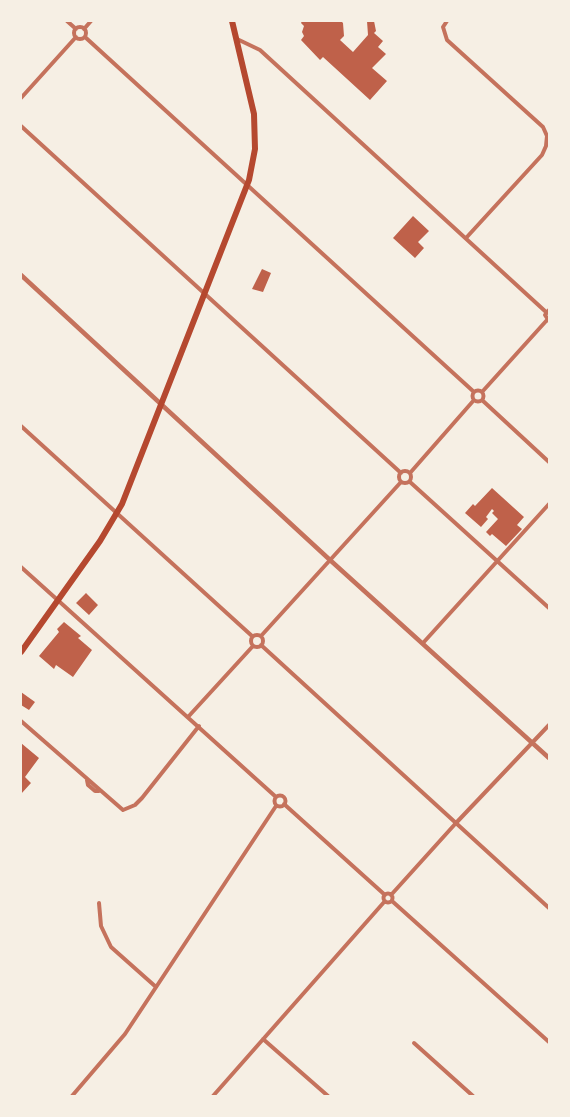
<!DOCTYPE html>
<style>
body{margin:0}
#map{position:relative;width:570px;height:1117px;overflow:hidden;background:#f6efe4;font-family:"Noto Serif",serif}
canvas{display:block}
.frame{position:absolute;inset:0;border:22px solid #f6efe4;pointer-events:none}
</style>
<div id="map">
<canvas width="570" height="1117"></canvas>
<div class="frame"></div>
</div>
<script>
const context = document.querySelector('canvas').getContext('2d');
context.lineJoin = 'round';
function paint(path, color) {
  context.fillStyle = color;
  context.fill(path, 'evenodd');
}
function toPath(rows) {
  const path = new Path2D();
  for (const r of rows) {
    if (r.length === 3) {
      path.moveTo(r[0] + r[2], r[1]);
      path.arc(r[0], r[1], r[2], 0, 2 * Math.PI);
      continue;
    }
    path.moveTo(r[0], r[1]);
    for (let i = 2; i < r.length; i += 2) path.lineTo(r[i], r[i + 1]);
  }
  return path;
}
function trace(path, color, width, dash) {
  context.strokeStyle = color;
  context.lineWidth = width;
  context.lineCap = dash ? 'butt' : 'round';
  context.setLineDash(dash || []);
  context.stroke(path);
}
const building = toPath([
 [302,21,341,21,343,23,344,36,340,40,353,52,368,35,367,21,374,21,376,31,374,33,383,41,378,47,386,54,372,68,387,81,370,100,323,57,320,60,301,40,304,36,302,32,304,26,301,23],
 [413,216,429,231,418,242,424,248,415,258,393,238],
 [262,269,271,273,263,292,252,289],
 [492,488,524,517,517,525,522,529,506,546,492,534,490,536,486,532,498,519,492,513,494,511,492,509,486,517,488,519,481,527,465,513,473,504,475,506],
 [86,593,98,605,89,615,76,603],
 [64,622,81,636,78,638,92,650,73,677,56,665,54,669,39,656,59,632,57,629],
 [21,692,35,702,29,710,21,705],
 [21,743,39,758,25,777,31,783,21,794]
]);
const minor = toPath([
 [67,21,76,29],
 [447,21,443,27,447,40,543,127,547,136,546,146,542,155,466,238],
 [80,33,6],
 [84,29,91,21],
 [85,37,474,392],
 [237,39,260,50,546,312],
 [21,98,76,37],
 [21,126,401,473],
 [549,310,545,315,549,321],
 [478,396,5.5],
 [482,392,547,320],
 [482,400,549,462],
 [21,426,252,636],
 [405,477,6],
 [410,473,474,400],
 [410,482,549,608],
 [21,567,276,797],
 [257,641,6],
 [261,636,401,482],
 [423,643,549,504],
 [261,645,549,908],
 [188,717,253,646],
 [21,721,123,810,135,805,142,798,199,726],
 [87,780,88,785,95,791,99,791],
 [280,801,5.5],
 [284,804,385,895],
 [388,898,4.5],
 [391,895,456,823,549,725],
 [392,901,549,1042],
 [99,903,101,926,111,947,156,987],
 [263,1039,328,1096],
 [414,1043,473,1096],
 [72,1096,125,1034,276,806],
 [213,1096,385,901]
]);
const tertiary = toPath([
 [21,275,330,560,549,758]
]);
const primary = toPath([
 [21,652,100,541,122,504,249,180,255,149,254,114,232,21]
]);
paint(building, '#bf614a');
trace(minor, '#c5725c', 4);
trace(tertiary, '#c5725c', 4.5);
trace(primary, '#b5482f', 6);
</script>
